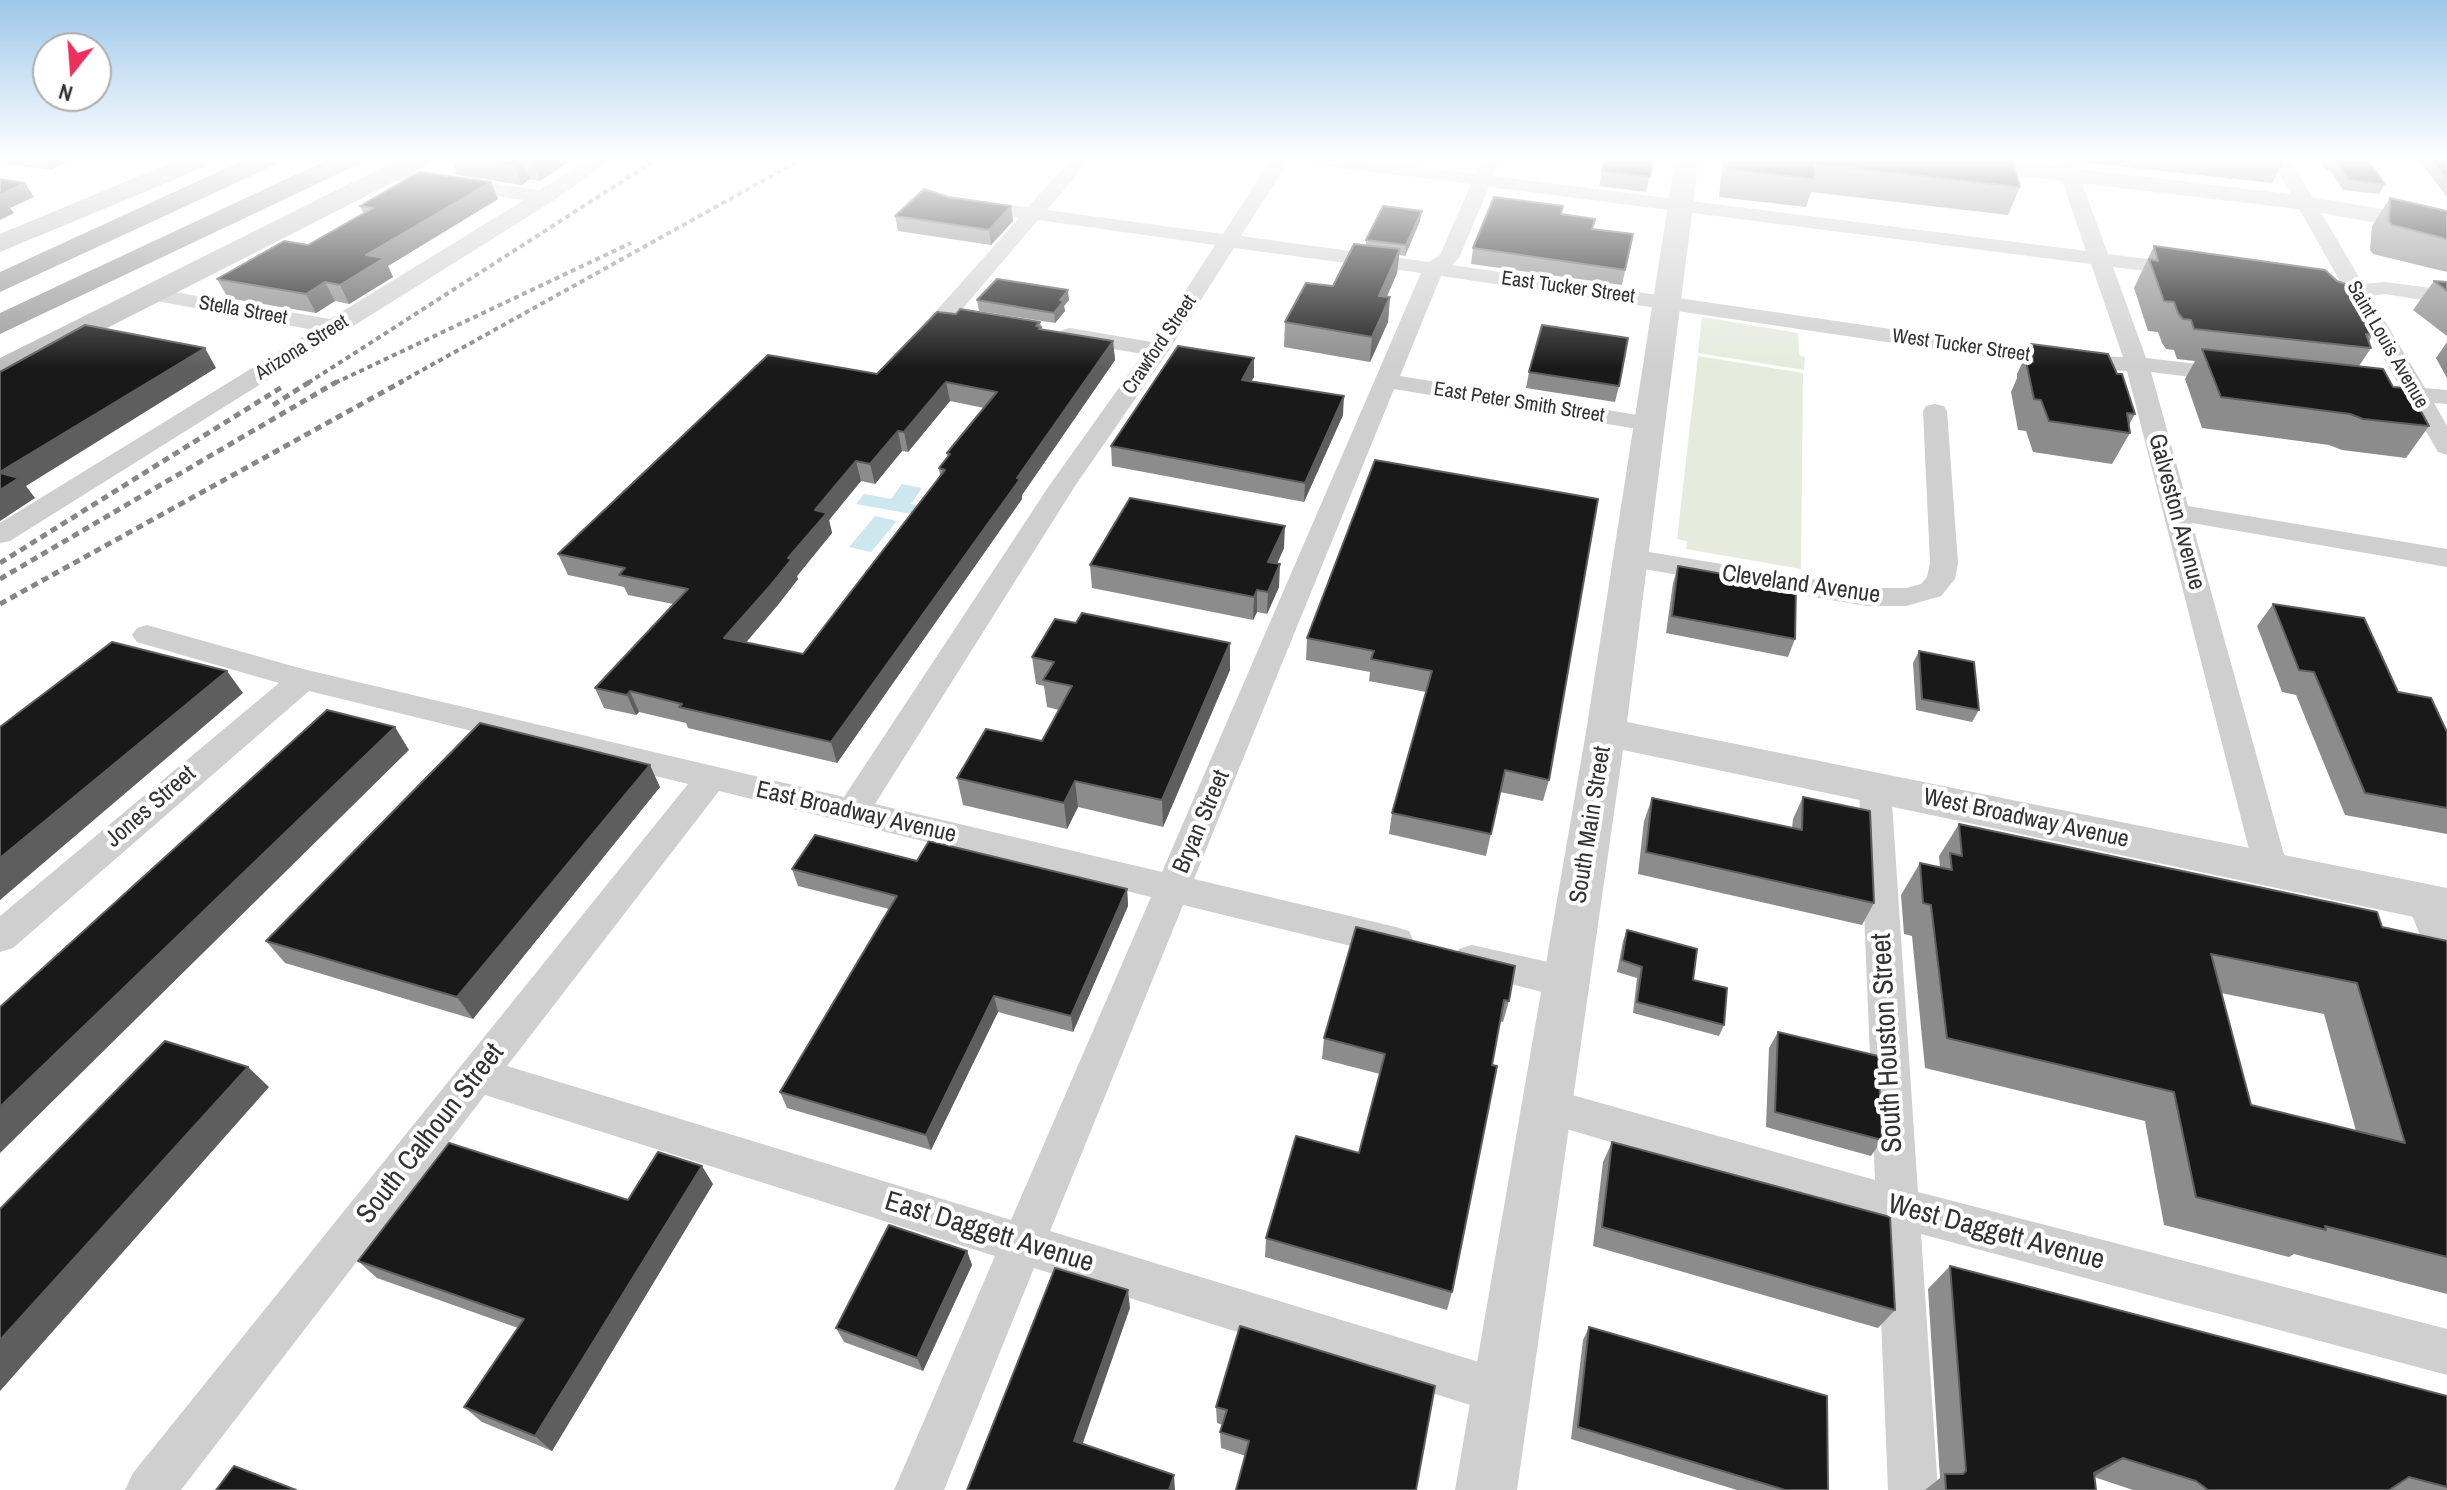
<!DOCTYPE html>
<style>
body{margin:0}
#map{position:relative;width:2447px;height:1490px;overflow:hidden;background:#fff;font-family:"Archivo Narrow",sans-serif}
canvas{display:block}
.north{position:absolute;left:32px;top:32px;width:80px;height:80px;box-sizing:border-box;background:#fff;border:2px solid #adadad;border-radius:50%;rotate:197deg;font-size:22px;font-weight:700;line-height:32px;text-align:center;color:#323232}
.north::after{content:'';display:block;margin:auto;width:28px;height:36px;background:#ec305d;clip-path:polygon(50% 0,100% 100%,50% 72%,0 100%)}
</style>
<div id="map">
<canvas width="2447" height="1490"></canvas>
<div class="north">N</div>
</div>
<script>
const context = document.querySelector('canvas').getContext('2d');
context.lineJoin = 'round';
function paint(path, color) {
  context.fillStyle = color;
  context.fill(path, 'evenodd');
}
function toPath(rows) {
  const path = new Path2D();
  for (const r of rows) {
    path.moveTo(r[0], r[1]);
    for (let i = 2; i < r.length; i += 2) path.lineTo(r[i], r[i + 1]);
  }
  return path;
}
function trace(path, color, width, dash) {
  context.strokeStyle = color;
  context.lineWidth = width;
  context.lineCap = dash ? 'butt' : 'round';
  context.setLineDash(dash || []);
  context.stroke(path);
}
function label(font, color, halo, rows, align = 'center') {
  context.font = font + ' "Archivo Narrow",sans-serif';
  context.lineWidth = 8;
  context.setLineDash([]);
  context.textBaseline = 'middle';
  context.strokeStyle = halo;
  context.fillStyle = color;
  for (const [text, x, y, turn = 0] of rows) {
    context.save();
    context.translate(x, y);
    context.rotate((+turn || 0) * Math.PI / 180);
    context.textAlign = isNaN(turn) ? turn : align;
    if (halo) context.strokeText(text, 0, 0);
    context.fillText(text, 0, 0);
    context.restore();
  }
}
const green = toPath([
 [1702,317,1798,333,1799,355,1805,357,1804,370,1698,353],
 [1698,356,1803,373,1801,569,1686,549,1687,541,1677,539]
]);
const water = toPath([
 [902,484,922,488,911,504,934,508,928,517,856,504,864,494,891,499],
 [875,516,897,521,871,552,849,547]
]);
const minor = toPath([
 [589,159,612,159,553,201,10,541,0,543,0,523,314,330,151,300,143,299,140,294,143,289,151,288,330,319,524,200,390,181,383,179,381,175,383,171,390,169,539,190,589,159],
 [1071,159,1090,159,1047,210,1223,234,1271,159,1290,159,1241,236,1429,262,1440,255,1471,184,1317,165,1308,159,1364,159,1475,174,1482,159,1500,159,1493,176,2086,251,2055,159,2073,159,2108,254,2186,264,2197,270,2186,276,2113,267,2146,358,2231,368,2239,370,2243,375,2239,380,2231,382,2151,372,2188,506,2447,549,2447,567,2192,523,2288,869,2283,879,2271,883,2259,879,2254,869,2127,371,2069,369,1441,276,1400,376,1650,417,1659,419,1662,424,1659,429,1650,431,1394,389,1194,879,1396,927,1409,931,1414,942,1409,953,1396,957,1183,905,1050,1231,1502,1369,1519,1375,1525,1392,1519,1409,1502,1415,1034,1268,944,1490,894,1490,995,1256,485,1095,181,1490,125,1490,133,1473,688,784,309,691,13,948,0,952,0,916,279,683,137,642,132,635,137,628,147,625,303,669,844,797,1049,486,1143,354,1070,342,1062,340,1059,335,1062,330,1070,328,1152,342,1215,245,1038,220,953,320,937,320,934,315,937,310,1019,218,962,209,959,205,962,201,1028,207,1071,159],
 [1489,187,2091,264,2123,357,2069,355,1452,265,1459,258,1489,187],
 [1234,248,1421,273,1162,872,875,804,1075,486,1169,350,1234,248],
 [719,791,1151,897,1011,1220,507,1066,719,791],
 [2271,159,2290,159,2363,284,2385,282,2447,290,2447,304,2385,294,2370,296,2425,388,2447,390,2447,404,2434,403,2447,426,2447,455,2438,452,2409,402,2368,399,2360,397,2356,392,2360,387,2368,385,2400,387,2349,297,2312,292,2301,286,2312,280,2341,283,2271,159],
 [1935,404,1944,406,1947,411,1958,563,1955,579,1941,596,1906,606,1867,606,1631,567,1621,564,1617,558,1621,552,1631,549,1867,588,1906,588,1921,584,1927,577,1930,563,1923,411,1926,406,1935,404],
 [1875,776,1887,779,1891,788,1918,1192,2447,1329,2447,1375,1921,1234,1938,1490,1888,1490,1877,1221,1533,1119,1527,1106,1533,1093,1547,1088,1875,1180,1859,788,1863,779,1875,776],
 [2424,887,2437,891,2447,914,2447,973,2434,969,2406,901,2411,891,2424,887],
 [1472,945,1566,966,1579,971,1585,982,1579,993,1566,998,1459,971,1454,960,1459,949,1472,945]
]);
const tertiary = toPath([
 [1675,159,1699,159,1627,722,2447,888,2447,924,1623,750,1517,1490,1455,1490,1586,732,1675,159],
 [1924,159,1998,159,2306,196,2447,220,2447,236,2306,210,1935,166,1924,159]
]);
const secondary = toPath([
 [180,159,215,159,212,164,0,252,0,234,180,159],
 [399,159,432,159,429,164,11,377,0,380,0,358,399,159]
]);
const motorway = toPath([
 [246,159,280,159,277,164,0,292,0,272,246,159],
 [329,159,362,159,359,164,0,334,0,313,329,159]
]);
const railFar1 = toPath([
 [308,383,657,159],
 [335,383,631,243],
 [399,383,802,159]
]);
const rail = toPath([
 [273,405,311,381],
 [0,563,282,387],
 [0,579,338,381],
 [0,604,403,381]
]);
const wall = toPath([
 [3,159,73,159,51,170,6,164],
 [451,159,572,159,540,181,530,179,522,185,457,175],
 [1653,159,1646,192,1599,186,1602,171],
 [1723,159,2012,159,2020,187,2008,215,1811,192,1806,207,1719,197],
 [2076,159,2285,160,2272,183,2090,163],
 [2319,159,2367,159,2385,184,2379,194,2343,190,2330,170,2326,170],
 [2418,159,2447,159,2447,197],
 [491,182,498,199,388,266,393,277,349,304,335,301,316,313,228,298,217,279,308,245,363,213,360,206],
 [948,197,1011,206,1013,221,991,245,898,231,895,216],
 [2390,198,2447,211,2447,272,2373,254,2370,250,2372,226],
 [1563,206,1561,214,1593,229,1633,234,1622,285,1471,264,1473,248],
 [1420,221,1405,256,1399,255,1397,273,1387,297,1390,297,1388,322,1370,362,1284,347,1285,322,1333,286,1366,246,1366,240],
 [2154,246,2376,330,2369,341,2371,348,2359,366,2393,387,2429,426,2406,458,2342,450,2329,445,2202,428,2185,379,2195,361,2177,359,2174,350,2166,349,2162,343,2158,332,2148,331,2134,288],
 [2434,281,2447,282,2447,336,2413,310],
 [977,300,1069,300,1064,306,1065,311,1055,323,979,311],
 [956,314,1040,322,1042,330,1113,341,1115,360,1022,495,1022,499,837,763,688,728,686,723,639,712,636,715,604,708,595,688,673,604,628,595,624,587,568,575,558,554,877,374],
 [950,401,984,408,947,453,948,457,939,468,940,476,803,654,746,642,777,606,798,579,797,576,832,533,829,520,861,481,875,484,902,451,908,452],
 [2447,342,2447,378,2436,358],
 [2031,344,2135,414,2129,425,2130,433,2112,464,2033,452,2026,431,2018,430,2011,392,2017,378,2017,374],
 [1529,372,1619,386,1615,402,1526,388],
 [1254,377,1251,381,1343,415,1304,502,1112,466,1111,446],
 [1375,460,1549,780,1543,801,1500,792,1486,856,1389,834,1392,813,1426,692,1369,681,1370,672,1306,660,1307,638],
 [1284,548,1277,564,1279,587,1267,614,1257,612,1253,620,1092,588,1090,565],
 [1678,566,1795,639,1788,657,1666,633,1673,583],
 [2273,604,2398,692,2447,732,2447,834,2345,815,2296,695,2282,692,2257,626],
 [1919,651,1979,710,1972,722,1916,710,1913,663],
 [1032,657,1230,670,1163,827,1078,807,1067,829,963,805,957,778,1042,741,1059,710,1047,707,1044,686,1036,684],
 [660,787,473,1019,285,963,266,941],
 [1803,797,1874,903,1862,925,1638,874,1644,821,1652,798,1792,828,1793,819],
 [1959,824,2382,927,2447,941,2447,1294,2294,1254,2289,1257,2164,1225,2145,1121,1925,1068,1912,936,1904,934,1901,895,1920,863,1940,868,1939,856],
 [2221,993,2324,1014,2356,1131,2251,1105],
 [917,861,1127,889,1128,906,1073,1032,998,1012,931,1150,787,1108,780,1092,889,909,798,886,792,869],
 [1356,927,1509,1001,1503,1022,1500,1021,1452,1292,1447,1310,1265,1257,1266,1238,1359,1153,1380,1074,1322,1059,1324,1038],
 [1627,930,1693,980,1724,1025,1719,1036,1633,1013,1637,978,1617,972,1623,941],
 [1778,1032,1882,1140,1871,1156,1766,1127,1769,1048],
 [1612,1142,1895,1310,1878,1328,1593,1246,1603,1162],
 [713,1184,552,1451,482,1422,464,1407,518,1328,377,1278,358,1261,628,1200],
 [967,1251,972,1265,923,1371,844,1342,836,1328],
 [1950,1266,2447,1396,2447,1490,2133,1490,2094,1477,2096,1490,1925,1490,1940,1478,1928,1289],
 [1240,1326,1416,1490,1246,1456,1221,1448,1220,1432,1223,1425,1217,1423,1216,1407],
 [1589,1327,1828,1490,1737,1490,1571,1439,1583,1340]
]);
const shadedWall = toPath([
 [48,159,73,159,51,170,45,161],
 [536,159,572,159,540,181,533,162],
 [522,160,530,179,522,185,514,165],
 [491,182,498,199,388,266,393,277,349,304,340,285,366,255],
 [25,183,34,197,10,208,14,213,0,220,0,195],
 [1011,206,1013,221,991,245,989,230],
 [1422,211,1420,221,1405,256,1406,245],
 [1400,249,1397,273,1376,320,1379,296],
 [325,282,335,301,316,313,306,294],
 [1068,290,1069,300,1064,306,1065,311,1055,323,1054,313,1060,300],
 [1390,297,1388,322,1370,362,1372,337],
 [1113,341,1115,360,1022,495,1022,499,837,763,831,742],
 [205,348,216,368,26,486,35,498,0,521,0,472],
 [1254,358,1254,377,1241,398,1242,380],
 [946,382,950,401,908,452,904,432],
 [1344,396,1343,415,1304,502,1305,483],
 [898,431,902,451,875,484,870,464],
 [856,461,861,481,829,520,832,533,797,576,798,579,777,606,732,659,724,638,788,558,815,510],
 [1285,526,1284,548,1268,584,1268,562],
 [1280,564,1279,587,1267,614,1268,592],
 [1257,590,1257,612,1253,620,1254,597],
 [1230,643,1230,670,1163,827,1162,800],
 [227,671,243,693,0,900,0,858],
 [630,691,639,712,636,715,627,695],
 [395,727,409,750,0,1153,0,1107],
 [650,765,660,787,473,1019,457,997],
 [1075,781,1078,807,1067,829,1064,803],
 [1127,889,1128,906,1073,1032,1071,1016],
 [994,996,998,1012,931,1150,926,1135],
 [248,1067,269,1087,0,1391,0,1340],
 [702,1166,713,1184,552,1451,535,1436],
 [967,1251,972,1265,923,1371,917,1358],
 [1128,1290,1130,1308,1078,1457,1074,1441],
 [2123,1458,2093,1477,2094,1473],
 [1174,1475,1175,1490,1169,1490]
]);
const building = toPath([
 [471,159,536,159,533,162,522,160,514,165,471,159],
 [1605,159,1653,159,1650,177,1602,171,1605,159],
 [1728,159,2012,159,2020,187,1814,164,1815,179,1727,169,1728,159],
 [2331,159,2367,159,2385,184,2349,180,2336,160,2331,159],
 [2432,159,2447,159,2447,179,2432,159],
 [419,172,491,182,366,255,384,258,340,285,325,282,306,294,217,279,284,241,308,245,373,208,360,206,419,172],
 [0,179,25,183,0,195,0,179],
 [924,189,948,197,1011,206,989,230,895,216,924,189],
 [1494,197,1563,206,1561,214,1595,219,1592,229,1633,234,1625,270,1473,248,1494,197],
 [2390,198,2447,211,2447,239,2392,225,2389,221,2390,198],
 [1383,206,1422,211,1406,245,1366,240,1383,206],
 [1354,244,1400,249,1379,296,1390,297,1372,337,1285,322,1306,283,1333,286,1354,244],
 [2154,246,2325,270,2337,281,2351,286,2376,330,2369,329,2372,335,2366,334,2371,348,2194,329,2191,320,2183,319,2178,313,2174,302,2164,301,2149,259,2158,261,2154,246],
 [997,279,1068,290,1060,300,1064,301,1054,313,977,300,997,279],
 [2434,281,2447,282,2447,291,2434,281],
 [960,309,1040,322,1036,326,1041,327,1039,329,1113,341,1017,478,1020,479,831,742,679,707,682,704,630,691,627,695,595,688,688,589,619,575,625,568,558,554,768,355,877,374,937,312,956,314,960,309],
 [946,382,997,392,947,453,950,454,939,468,945,470,803,654,724,638,770,586,792,559,788,558,827,513,815,510,856,461,870,464,898,431,904,432,946,382],
 [85,325,205,348,0,472,0,372,85,325],
 [1542,325,1628,338,1619,386,1529,372,1542,325],
 [2031,344,2108,354,2117,374,2122,374,2135,414,2127,413,2130,433,2049,421,2041,400,2034,399,2026,361,2033,362,2031,344],
 [1178,346,1254,358,1242,380,1344,396,1305,483,1111,446,1178,346],
 [2202,349,2383,369,2393,387,2406,388,2412,395,2429,426,2363,419,2350,414,2221,397,2202,349],
 [1375,460,1598,499,1549,780,1505,770,1491,834,1392,813,1432,671,1371,659,1374,651,1307,638,1375,460],
 [0,473,19,478,0,490,0,473],
 [1130,498,1285,526,1268,562,1280,564,1268,592,1257,590,1254,597,1090,565,1130,498],
 [1678,566,1796,587,1795,639,1672,616,1678,566],
 [2273,604,2364,618,2398,692,2431,698,2447,732,2447,808,2365,793,2314,672,2299,670,2273,604],
 [1082,613,1230,643,1162,800,1075,781,1064,803,957,778,986,729,1042,741,1072,686,1043,680,1054,662,1032,657,1055,619,1076,623,1082,613],
 [112,642,227,671,0,858,0,727,112,642],
 [1919,651,1974,662,1979,710,1922,699,1919,651],
 [327,710,395,727,0,1107,0,1007,327,710],
 [480,723,650,765,457,997,266,941,480,723],
 [1803,797,1870,811,1874,903,1646,852,1652,798,1802,830,1803,797],
 [1959,824,2377,912,2382,927,2447,941,2447,1257,2325,1226,2326,1230,2196,1197,2174,1092,1947,1038,1931,905,1923,903,1920,863,1952,870,1950,853,1962,856,1959,824],
 [2211,954,2357,983,2405,1143,2251,1105,2211,954],
 [815,835,917,861,929,841,1127,889,1071,1016,994,996,926,1135,780,1092,897,896,792,869,815,835],
 [1356,927,1515,966,1509,1001,1504,1000,1492,1065,1497,1066,1452,1292,1266,1238,1296,1136,1359,1153,1385,1054,1324,1038,1356,927],
 [1627,930,1697,949,1693,980,1727,988,1724,1025,1637,1002,1642,967,1622,960,1627,930],
 [1778,1032,1878,1056,1882,1140,1775,1112,1778,1032],
 [165,1041,248,1067,0,1340,0,1209,165,1041],
 [1612,1142,1890,1217,1895,1310,1602,1227,1612,1142],
 [449,1143,628,1200,658,1152,702,1166,535,1436,464,1407,524,1319,358,1261,449,1143],
 [889,1225,967,1251,917,1358,836,1328,889,1225],
 [1950,1266,2447,1396,2447,1487,2409,1477,2389,1490,2208,1490,2196,1481,2123,1458,2094,1473,2096,1490,1946,1490,1945,1474,1963,1474,1966,1471,1950,1266],
 [1055,1268,1128,1290,1074,1441,1174,1475,1169,1490,967,1490,1055,1268],
 [1240,1326,1435,1386,1416,1490,1236,1490,1249,1441,1220,1432,1227,1410,1216,1407,1240,1326],
 [1589,1327,1827,1396,1828,1490,1785,1490,1578,1427,1589,1327],
 [234,1466,296,1490,216,1490,234,1466]
]);
const farStreetnames = [
 ["East Tucker Street",1568,288,8],
 ["Stella Street",243,311,10],
 ["Crawford Street",1160,345,-56],
 ["Saint Louis Avenue",2387,345,60],
 ["West Tucker Street",1961,346,8],
 ["Arizona Street",302,348,-32],
 ["East Peter Smith Street",1519,403,9]
];
const streetNames = [
 ["Galveston Avenue",2176,512,75],
 ["Cleveland Avenue",1801,585,8],
 ["Jones Street",151,807,-41],
 ["East Broadway Avenue",856,813,13],
 ["West Broadway Avenue",2026,819,12],
 ["Bryan Street",1202,822,-67],
 ["South Main Street",1591,825,-81]
];
const nearStreetnames = [
 ["South Houston Street",1888,1043,-93],
 ["South Calhoun Street",431,1134,-52],
 ["East Daggett Avenue",989,1233,17],
 ["West Daggett Avenue",1996,1233,15]
];
paint(green, '#e7ebdd');
paint(water, '#cce7ee');
paint(minor, '#cfcfcf');
paint(tertiary, '#cfcfcf');
paint(secondary, '#bcbcbc');
paint(motorway, '#999');
trace(railFar1, '#878787', 4, [5, 4]);
trace(rail, '#878787', 5, [7, 5]);
paint(wall, '#8c8c8c');
paint(shadedWall, '#5e5e5e');
paint(building, '#191919');
trace(building, '#5e5e5e', 2);
const sky = context.createLinearGradient(0, 0, 0, 368);
sky.addColorStop(0, '#9dc8ea');
sky.addColorStop(0.43, '#fff');
sky.addColorStop(1, '#ffffff00');
context.fillStyle = sky;
context.fillRect(0, 0, 2447, 368);
label('20px', '#323232', '#fff', farStreetnames);
label('24px', '#323232', '#fff', streetNames);
label('28px', '#323232', '#fff', nearStreetnames);
</script>
